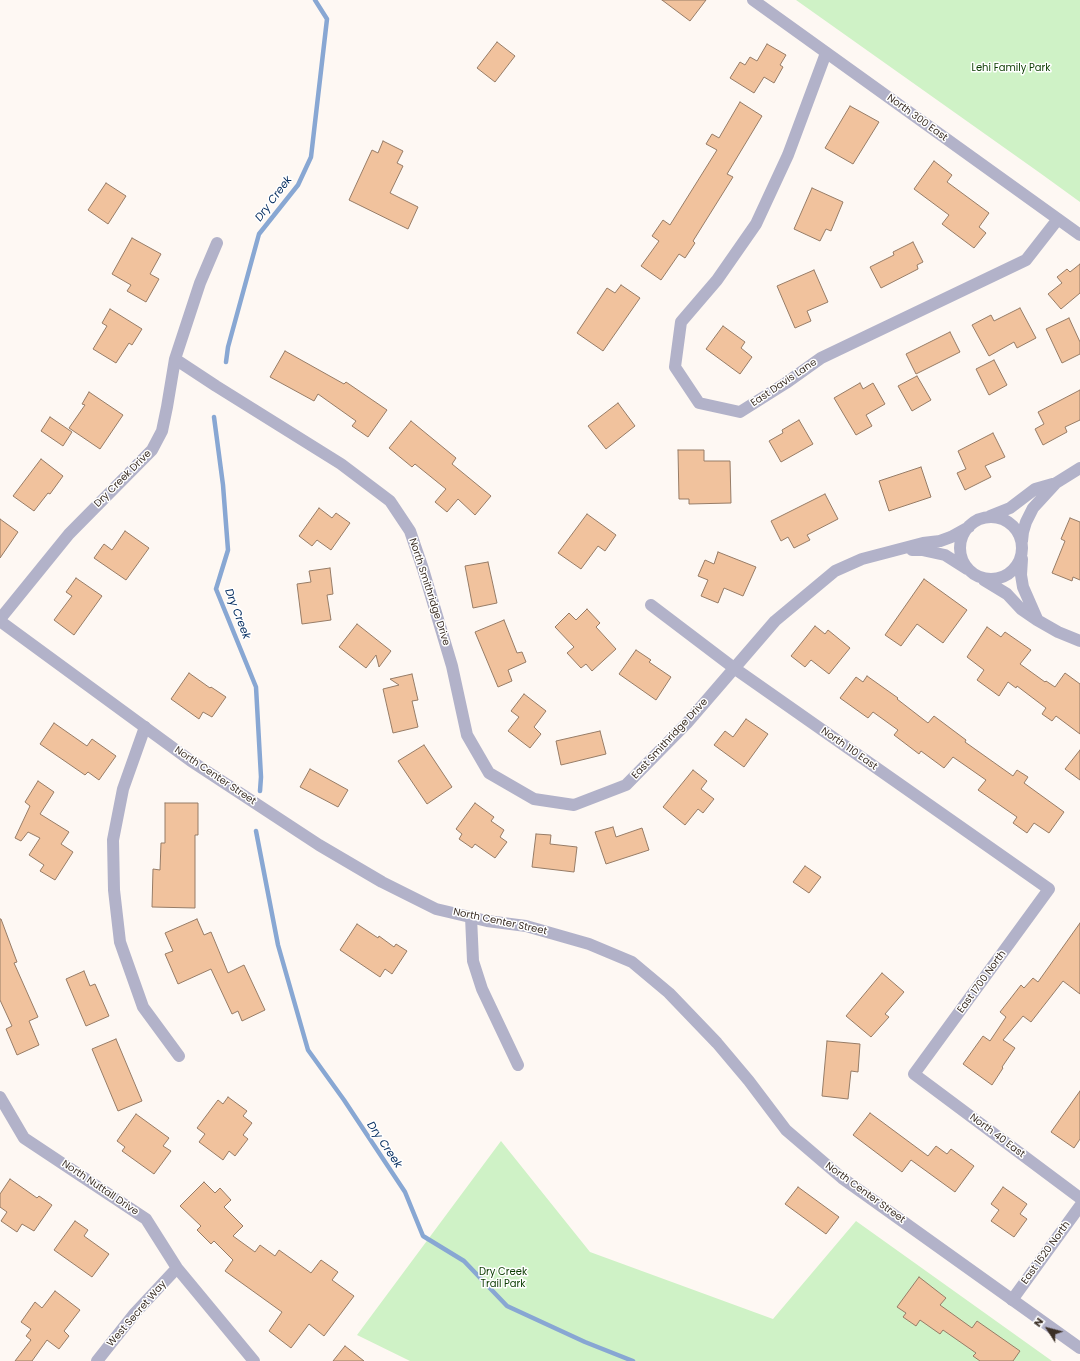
<!DOCTYPE html>
<style>
body{margin:0}
#map{position:relative;width:1080px;height:1361px;overflow:hidden;background:#fef8f3;font-family:Poppins,sans-serif}
canvas{display:block}
.north{position:absolute;left:1028px;top:1309px;width:40px;height:40px;-webkit-text-stroke:3px #fff;paint-order:stroke;rotate:306deg;font-size:11px;font-weight:700;line-height:16px;text-align:center;color:#3b2f26}
.north::after{content:'';display:block;margin:auto;width:14px;height:18px;background:#3b2f26;clip-path:polygon(50% 0,100% 100%,50% 72%,0 100%)}
</style>
<div id="map">
<canvas width="1080" height="1361"></canvas>
<div class="north">N</div>
</div>
<script>
const context = document.querySelector('canvas').getContext('2d');
context.lineJoin = 'round';
function paint(path, color) {
  context.fillStyle = color;
  context.fill(path, 'evenodd');
}
function toPath(rows) {
  const path = new Path2D();
  for (const r of rows) {
    if (r.length === 3) {
      path.moveTo(r[0] + r[2], r[1]);
      path.arc(r[0], r[1], r[2], 0, 2 * Math.PI);
      continue;
    }
    path.moveTo(r[0], r[1]);
    for (let i = 2; i < r.length; i += 2) path.lineTo(r[i], r[i + 1]);
  }
  return path;
}
function trace(path, color, width, dash) {
  context.strokeStyle = color;
  context.lineWidth = width;
  context.lineCap = dash ? 'butt' : 'round';
  context.setLineDash(dash || []);
  context.stroke(path);
}
function label(font, color, halo, rows, align = 'center') {
  context.font = font + ' Poppins,sans-serif';
  context.lineWidth = 3;
  context.setLineDash([]);
  context.textBaseline = 'middle';
  context.strokeStyle = halo;
  context.fillStyle = color;
  for (const [text, x, y, turn = 0] of rows) {
    context.save();
    context.translate(x, y);
    context.rotate((+turn || 0) * Math.PI / 180);
    context.textAlign = isNaN(turn) ? turn : align;
    if (halo) context.strokeText(text, 0, 0);
    context.fillText(text, 0, 0);
    context.restore();
  }
}
const green = toPath([
 [796,0,1080,0,1080,202,1040,173],
 [501,1141,590,1252,773,1319,856,1221,1052,1361,410,1361,357,1335]
]);
const stream = toPath([
 [226,362,228,347,259,234,298,185,311,157,327,19,315,0],
 [214,417,223,485,228,550,216,589,256,687,261,777,260,791],
 [256,831,278,945,308,1050,344,1100,405,1192,423,1236,464,1261,507,1306,585,1342,633,1361]
]);
const building = toPath([
 [662,0,706,0,690,21,662,0],
 [497,42,515,56,495,82,477,68,497,42],
 [767,44,786,55,780,65,783,67,774,83,764,77,754,93,730,78,740,62,745,65,750,57,757,61,767,44],
 [740,102,762,116,727,174,733,177,693,241,695,243,685,258,679,254,661,280,641,266,659,241,652,236,663,220,670,225,717,150,706,144,712,134,719,138,740,102],
 [850,106,879,122,853,164,825,148,850,106],
 [383,141,403,151,397,163,403,166,390,193,418,207,408,229,349,200,372,150,378,153,383,141],
 [934,161,952,175,947,182,989,213,979,227,986,233,974,248,942,224,949,215,914,189,934,161],
 [106,183,126,196,108,224,88,210,106,183],
 [812,188,843,202,831,231,826,229,820,241,794,229,812,188],
 [132,238,161,254,150,274,159,279,146,302,127,291,131,285,112,274,132,238],
 [913,242,923,262,917,265,918,269,881,288,870,267,894,255,893,252,913,242],
 [1080,264,1080,293,1061,309,1048,294,1062,283,1057,277,1067,269,1070,272,1080,264],
 [814,270,828,302,807,311,811,321,795,328,777,286,814,270],
 [621,285,640,298,603,351,577,333,607,288,615,293,621,285],
 [1020,308,1036,338,1017,348,1014,342,989,356,972,325,991,315,994,321,1020,308],
 [110,309,142,329,132,345,129,343,116,363,93,349,107,326,102,323,110,309],
 [1069,318,1080,342,1080,354,1062,363,1046,329,1069,318],
 [723,326,745,342,741,348,752,357,740,374,706,349,723,326],
 [950,332,960,352,916,374,906,354,950,332],
 [285,351,344,384,346,382,387,410,368,437,352,426,356,421,318,394,314,401,270,377,285,351],
 [994,360,1007,385,989,395,976,369,994,360],
 [917,376,931,400,912,411,898,386,917,376],
 [860,383,863,389,873,383,885,404,866,415,872,426,856,435,834,398,860,383],
 [1080,390,1080,420,1065,427,1067,432,1043,445,1035,429,1044,424,1038,412,1080,390],
 [89,392,123,415,100,449,69,428,85,405,82,404,89,392],
 [618,403,635,426,606,449,588,426,618,403],
 [50,417,72,432,63,446,41,431,50,417],
 [799,420,813,444,781,462,769,441,783,433,782,430,799,420],
 [411,421,456,458,452,464,491,496,475,515,458,499,447,512,435,502,446,489,415,464,412,467,389,448,411,421],
 [993,433,1005,457,985,466,991,477,965,490,957,473,966,469,958,451,993,433],
 [678,450,704,450,704,461,730,461,731,503,689,504,689,499,679,499,678,450],
 [41,459,63,476,50,494,48,493,34,511,13,496,41,459],
 [921,467,931,497,889,511,879,481,921,467],
 [825,494,838,519,807,535,810,540,794,548,788,537,781,541,771,521,825,494],
 [319,508,332,518,336,513,350,523,331,550,317,540,312,546,299,536,319,508],
 [587,514,616,535,605,551,598,546,581,569,558,553,587,514],
 [1070,518,1080,522,1080,580,1073,577,1072,581,1052,573,1065,541,1061,539,1070,518],
 [0,519,18,532,0,558,0,519],
 [125,531,149,548,126,580,94,558,104,544,112,550,125,531],
 [718,552,756,567,743,596,724,588,718,603,701,596,708,580,698,576,705,560,714,564,718,552],
 [488,562,497,603,473,608,465,566,488,562],
 [330,568,333,594,327,595,331,620,302,624,297,584,311,582,309,571,330,568],
 [76,578,102,596,74,635,54,620,72,596,66,592,76,578],
 [924,579,967,610,943,643,917,624,901,646,885,635,924,579],
 [587,609,600,623,596,627,616,649,592,671,586,664,581,668,567,653,574,647,555,627,569,613,576,620,587,609],
 [504,620,517,653,522,652,526,662,508,670,512,681,498,687,475,632,504,620],
 [357,624,391,651,379,667,376,655,366,668,339,647,357,624],
 [815,626,825,634,828,630,850,648,829,674,811,660,805,667,791,656,815,626],
 [987,627,1001,637,1005,632,1031,650,1020,664,1045,682,1046,681,1055,687,1065,673,1080,684,1080,734,1056,716,1052,721,1042,714,1046,708,1017,686,1016,688,1008,682,999,696,977,680,984,670,967,657,987,627],
 [636,650,651,660,649,662,671,677,656,700,619,674,636,650],
 [189,673,210,688,211,687,226,697,212,717,203,712,199,719,171,699,189,673],
 [412,674,418,700,412,701,418,727,393,733,383,689,399,685,390,679,412,674],
 [867,676,898,698,897,699,928,723,934,716,966,740,965,742,1013,776,1017,770,1028,777,1024,783,1064,812,1049,833,1034,823,1027,833,1013,823,1017,817,978,790,986,780,953,757,944,768,921,751,919,754,894,735,898,730,873,712,868,718,840,698,856,677,863,682,867,676],
 [524,694,546,711,534,727,541,734,530,748,508,731,519,717,511,711,524,694],
 [746,719,768,734,744,767,714,745,725,731,733,737,746,719],
 [54,723,87,746,92,739,116,756,99,780,88,772,85,775,40,744,54,723],
 [600,731,606,754,561,765,556,741,600,731],
 [424,745,452,787,427,804,398,761,424,745],
 [1080,750,1080,780,1065,769,1080,750],
 [310,769,348,790,338,807,300,787,310,769],
 [693,770,707,781,701,789,714,799,703,813,698,809,685,825,663,807,693,770],
 [38,781,54,792,40,814,69,832,61,844,73,852,55,880,40,871,44,865,29,855,40,838,28,832,21,841,15,838,30,806,25,802,38,781],
 [165,803,198,803,198,835,195,835,195,908,152,907,153,869,160,870,161,843,165,843,165,803],
 [475,803,494,817,491,821,504,830,500,837,507,842,495,858,475,844,472,848,459,839,462,834,456,829,475,803],
 [613,827,616,837,642,828,649,850,606,864,595,832,613,827],
 [536,834,551,835,550,844,577,847,574,872,532,867,536,834],
 [805,866,821,877,809,893,793,882,805,866],
 [0,919,1,919,17,962,14,963,38,1017,29,1021,39,1045,17,1055,6,1029,12,1026,0,1000,0,919],
 [197,919,204,935,211,932,228,973,244,965,265,1010,242,1021,238,1011,232,1014,211,969,178,984,165,954,173,951,165,933,197,919],
 [1080,923,1080,994,1063,981,1031,1022,1023,1016,1003,1040,1015,1048,1002,1067,1003,1068,992,1085,963,1064,983,1036,990,1041,1006,1017,1000,1012,1021,985,1024,988,1033,978,1038,982,1080,923],
 [357,924,378,938,379,936,394,947,396,944,407,951,392,974,385,969,380,977,340,950,357,924],
 [84,971,90,986,95,984,109,1016,86,1026,66,979,84,971],
 [882,973,904,992,885,1014,889,1017,871,1037,846,1016,882,973],
 [116,1039,142,1101,118,1111,92,1049,116,1039],
 [827,1041,860,1044,858,1072,851,1071,848,1099,822,1096,827,1041],
 [1080,1091,1080,1139,1074,1148,1051,1132,1080,1091],
 [228,1097,247,1111,243,1116,252,1123,243,1135,248,1139,235,1156,229,1151,223,1160,199,1142,205,1134,197,1128,218,1100,223,1104,228,1097],
 [870,1113,928,1156,936,1146,947,1154,951,1149,974,1166,955,1192,911,1160,902,1172,853,1135,870,1113],
 [136,1114,169,1138,163,1146,171,1151,154,1174,122,1151,125,1147,117,1141,136,1114],
 [10,1179,37,1198,39,1196,52,1205,34,1231,22,1224,17,1232,1,1221,7,1212,0,1207,0,1194,10,1179],
 [204,1182,215,1193,220,1188,231,1200,224,1207,243,1226,233,1236,255,1252,260,1245,275,1256,279,1250,311,1273,321,1260,338,1272,332,1280,354,1296,324,1336,309,1324,291,1348,269,1331,282,1312,225,1271,233,1260,214,1241,211,1244,197,1230,201,1226,180,1206,204,1182],
 [798,1187,839,1217,826,1234,785,1204,798,1187],
 [1003,1187,1027,1204,1020,1214,1027,1219,1014,1237,991,1221,999,1210,991,1204,1003,1187],
 [75,1221,88,1230,84,1236,109,1254,92,1277,54,1250,75,1221],
 [919,1277,946,1298,940,1305,972,1328,977,1321,1020,1351,1013,1361,980,1361,973,1356,976,1353,943,1330,940,1334,920,1320,916,1326,903,1317,906,1313,897,1307,919,1277],
 [55,1291,80,1310,64,1331,69,1336,59,1349,47,1340,32,1361,15,1361,31,1340,26,1336,31,1329,21,1322,35,1302,42,1308,55,1291],
 [345,1346,364,1361,333,1361,345,1346]
]);
const minor = toPath([
 [753,0,1080,235],
 [826,53,788,155,756,224,717,280,681,322,675,367,699,403,740,412,786,383,821,358,1026,260,1058,219],
 [175,359,216,386,341,464,390,501,410,531,423,569,452,666,467,735,489,773,534,799,574,805,626,785,687,723,775,621,835,571,862,559,923,543,940,541,951,537,969,527],
 [990,516,1010,508,1035,489,1056,483,1080,468],
 [991,548,31],
 [1022,541,1023,532,1026,522,1033,508,1056,483],
 [912,550,922,550,945,555,967,569],
 [1022,559,1021,575,1023,587,1037,619],
 [984,580,1007,594,1021,609,1037,620,1058,632,1080,641],
 [651,605,734,668,1049,889,914,1074,1080,1198],
 [0,619,69,534,152,450,162,431,167,407,175,359,200,283,217,243],
 [145,727,123,789,113,840,114,890,120,942,143,1007,179,1056],
 [471,917,473,961,482,989,518,1065],
 [0,1097,24,1138,146,1219,177,1268,254,1361],
 [1012,1300,1080,1206],
 [97,1361,135,1313,177,1268]
]);
const tertiary = toPath([
 [0,621,191,761,319,845,382,882,436,909,487,921,526,926,589,944,632,962,669,993,717,1043,749,1081,786,1130,842,1178,1080,1348]
]);
const parkNames = [
 ["Lehi Family Park",1011,68],
 ["Dry Creek",503,1272],
 ["Trail Park",503,1284]
];
const streetNames = [
 ["North 300 East",917,118,36],
 ["East Davis Lane",784,383,-34],
 ["Dry Creek Drive",123,479,-45],
 ["North Smithridge Drive",429,592,72],
 ["East Smithridge Drive",670,739,-47],
 ["North 110 East",849,749,35],
 ["North Center Street",215,776,34],
 ["North Center Street",500,922,12],
 ["East 1700 North",982,982,-54],
 ["North 40 East",997,1136,37],
 ["North Nuttall Drive",100,1188,34],
 ["North Center Street",865,1193,36],
 ["East 1620 North",1046,1253,-54],
 ["West Secret Way",137,1314,-49]
];
const waterNames = [
 ["Dry Creek",274,199,-53],
 ["Dry Creek",237,614,69],
 ["Dry Creek",384,1145,56]
];
paint(green, '#cff2c6');
trace(stream, '#88a7d3', 4.5);
paint(building, '#f1c29d');
trace(building, '#977c66', 1);
trace(minor, '#b2b2c9', 12);
trace(tertiary, '#b2b2c9', 12);
label('10px', '#0b3b00', '#fff', parkNames);
label('10px', '#3b2f26', '#fff', streetNames);
label('italic 11px', '#012a5e', '#fff', waterNames);
</script>
